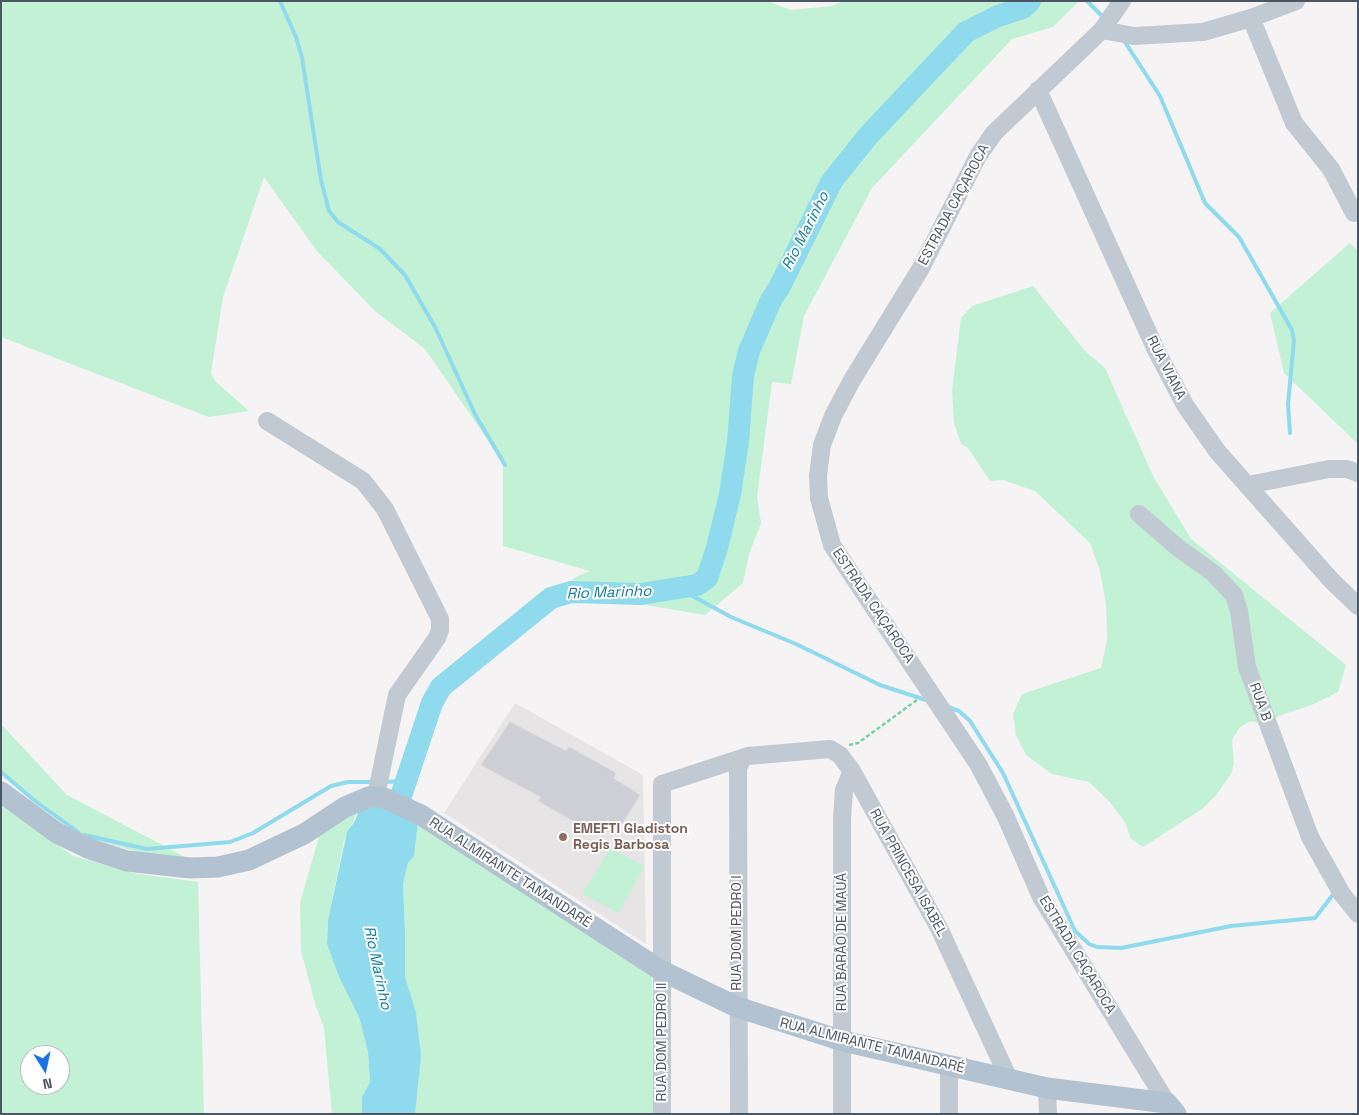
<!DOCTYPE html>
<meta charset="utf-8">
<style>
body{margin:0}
#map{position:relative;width:1359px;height:1115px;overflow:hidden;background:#f5f3f3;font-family:"Space Grotesk",sans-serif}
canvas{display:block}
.frame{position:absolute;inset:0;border:2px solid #4a5661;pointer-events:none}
.north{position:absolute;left:20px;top:1045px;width:50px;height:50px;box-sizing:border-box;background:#fff;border:1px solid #b7bbc0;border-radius:50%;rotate:170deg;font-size:14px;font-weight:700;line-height:20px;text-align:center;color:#4a5661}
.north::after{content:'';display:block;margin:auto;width:18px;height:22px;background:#1a73e8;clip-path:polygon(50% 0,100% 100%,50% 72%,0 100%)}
</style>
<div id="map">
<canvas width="1359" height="1115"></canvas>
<div class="frame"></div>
<div class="north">N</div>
</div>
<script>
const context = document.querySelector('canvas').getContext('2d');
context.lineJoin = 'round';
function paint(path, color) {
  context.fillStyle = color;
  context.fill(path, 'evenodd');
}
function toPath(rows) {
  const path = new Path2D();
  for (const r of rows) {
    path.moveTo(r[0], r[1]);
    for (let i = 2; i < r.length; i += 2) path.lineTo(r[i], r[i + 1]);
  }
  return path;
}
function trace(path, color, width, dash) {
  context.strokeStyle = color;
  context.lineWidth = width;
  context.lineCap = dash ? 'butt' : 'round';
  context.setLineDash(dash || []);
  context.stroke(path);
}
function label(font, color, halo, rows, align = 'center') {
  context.font = font + ' "Space Grotesk",sans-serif';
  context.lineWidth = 4;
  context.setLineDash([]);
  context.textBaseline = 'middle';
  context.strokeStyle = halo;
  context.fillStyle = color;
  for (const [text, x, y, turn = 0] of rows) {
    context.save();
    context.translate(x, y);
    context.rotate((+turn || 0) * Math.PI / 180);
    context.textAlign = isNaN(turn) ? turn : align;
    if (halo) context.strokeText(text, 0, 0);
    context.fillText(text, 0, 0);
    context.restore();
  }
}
const education = toPath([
 [515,703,643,775,646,944,444,813]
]);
const green = toPath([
 [1,1,767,1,791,10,832,6,844,1,1079,1,1053,27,1012,39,872,188,804,316,791,384,772,382,757,497,761,523,749,554,743,583,705,615,599,597,550,597,576,577,590,571,503,546,503,462,425,349,375,311,316,250,264,177,223,297,211,373,215,381,249,411,209,417,1,337],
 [1350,243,1358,251,1358,444,1284,373,1270,313],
 [1033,286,1085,351,1105,368,1153,476,1191,539,1346,665,1338,692,1314,704,1258,723,1251,721,1240,727,1232,740,1234,763,1232,772,1217,794,1202,809,1143,847,1131,839,1125,822,1109,801,1089,782,1052,774,1026,755,1016,735,1013,714,1022,694,1101,668,1107,640,1106,604,1100,571,1090,543,1035,491,1003,480,990,481,968,448,961,444,954,423,952,391,961,318,972,306],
 [1,724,67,795,189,859,138,852,82,836,1,773],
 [1,801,73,856,133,873,198,882,204,1114,1,1114],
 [30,1055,60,1055,60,1085,30,1085],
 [360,807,344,841,328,920,327,944,339,977,359,1017,368,1052,370,1082,362,1097,362,1114,332,1114,324,1028,315,1003,301,951,300,903,322,826],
 [418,823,652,971,655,1114,415,1114,414,1013,405,977,405,931,403,884,408,863,414,856],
 [611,848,644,866,619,913,582,894]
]);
const water = toPath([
 [383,805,418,823,414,856,408,863,403,884,405,931,405,977,416,1013,421,1056,415,1114,362,1114,362,1097,370,1082,368,1052,359,1017,339,977,327,944,328,920,347,832,355,821,360,807]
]);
const stream = toPath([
 [280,1,296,37,302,58,321,180,329,211,338,222,380,249,405,275,435,327,476,416,505,465],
 [1087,1,1103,17],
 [1123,39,1160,96,1205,203,1239,237,1292,330,1294,341,1288,404,1290,433],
 [678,588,731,617,796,644,880,685,929,701],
 [948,707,959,711,970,721,1003,773,1075,931,1089,944,1097,947,1121,948,1231,926,1315,918,1335,892],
 [1,772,35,801,78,832],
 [384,782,405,781],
 [84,835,147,849,230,842,253,833,331,786,348,782,375,782]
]);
const river = toPath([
 [392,823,432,703,441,687,551,598,571,592,641,594,697,585,707,578,717,548,730,494,738,442,743,376,749,351,771,300,779,288,832,181,868,136,966,32,998,16,1023,8,1030,1]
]);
const building = toPath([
 [510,722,566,751,569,747,616,773,613,778,640,795,615,835,588,822,584,827,538,801,541,797,481,765,510,722]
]);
const path = toPath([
 [849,745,858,743,917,700]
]);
const minor = toPath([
 [1122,1,1102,30,994,133,978,156,921,268,852,380,833,416,822,445,818,475,819,498,832,545,978,764,1005,815,1041,897,1167,1103],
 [1251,18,1294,123,1331,169,1354,213],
 [1102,30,1134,36,1203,32,1251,18,1296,1],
 [1038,90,1156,350,1185,405,1217,451,1331,580,1358,606],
 [267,421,363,481,385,509,440,619,440,630,437,638,397,695,376,796],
 [1248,485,1329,469,1347,469,1358,473],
 [1139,514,1177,547,1213,573,1234,595,1239,611,1247,667,1310,837,1342,894,1358,914],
 [1047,1088,1048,1114],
 [662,1114,662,784,748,756,830,749,840,755,852,771,939,928,1009,1079],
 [739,1114,738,768,743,758,748,756],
 [842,1114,842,818,844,790,852,771],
 [949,1114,949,1066]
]);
const major = toPath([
 [1,792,57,833,90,849,127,861,190,868,218,867,249,860,304,834,345,807,369,797,382,797,421,815,662,971,737,1007,843,1041,1047,1088,1167,1103,1176,1114]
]);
const markers = [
 [563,837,5,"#8d6e63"]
];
const streetNames = [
 ["ESTRADA CAÇAROCA",954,205,-62],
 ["RUA VIANA",1166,368,63],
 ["ESTRADA CAÇAROCA",873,606,56],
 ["RUA B",1260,702,70],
 ["RUA ALMIRANTE TAMANDARÉ",510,873,33],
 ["RUA PRINCESA ISABEL",908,873,61],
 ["RUA DOM PEDRO I",737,933,-90],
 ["RUA BARÃO DE MAUÁ",842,942,-90],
 ["ESTRADA CAÇAROCA",1077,955,59],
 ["RUA DOM PEDRO II",662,1042,-90],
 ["RUA ALMIRANTE TAMANDARÉ",872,1046,14]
];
const educationNames = [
 ["EMEFTI Gladiston",573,829],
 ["Regis Barbosa",573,845]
];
const waterNames = [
 ["Rio Marinho",806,231,-63],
 ["Rio Marinho",609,593,-2],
 ["Rio Marinho",377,968,78]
];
paint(education, '#e6e4e5');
paint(green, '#c3f1d5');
paint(water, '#90daee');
trace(stream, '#90daee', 4);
trace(river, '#90daee', 22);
paint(building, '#cdcfd5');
trace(building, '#d7d9de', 1);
trace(path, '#7ad0a6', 2.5, [4, 2.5]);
trace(minor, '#c1cad2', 18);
trace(major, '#b3c2d1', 21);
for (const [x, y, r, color] of markers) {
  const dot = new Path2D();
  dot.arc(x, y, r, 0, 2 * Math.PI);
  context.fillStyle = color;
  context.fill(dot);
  trace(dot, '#fff', 2);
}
label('14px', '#4a5661', '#fff', streetNames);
label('bold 14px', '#785e54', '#fff', educationNames, 'left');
label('italic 15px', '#0c7c9b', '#fff', waterNames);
</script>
